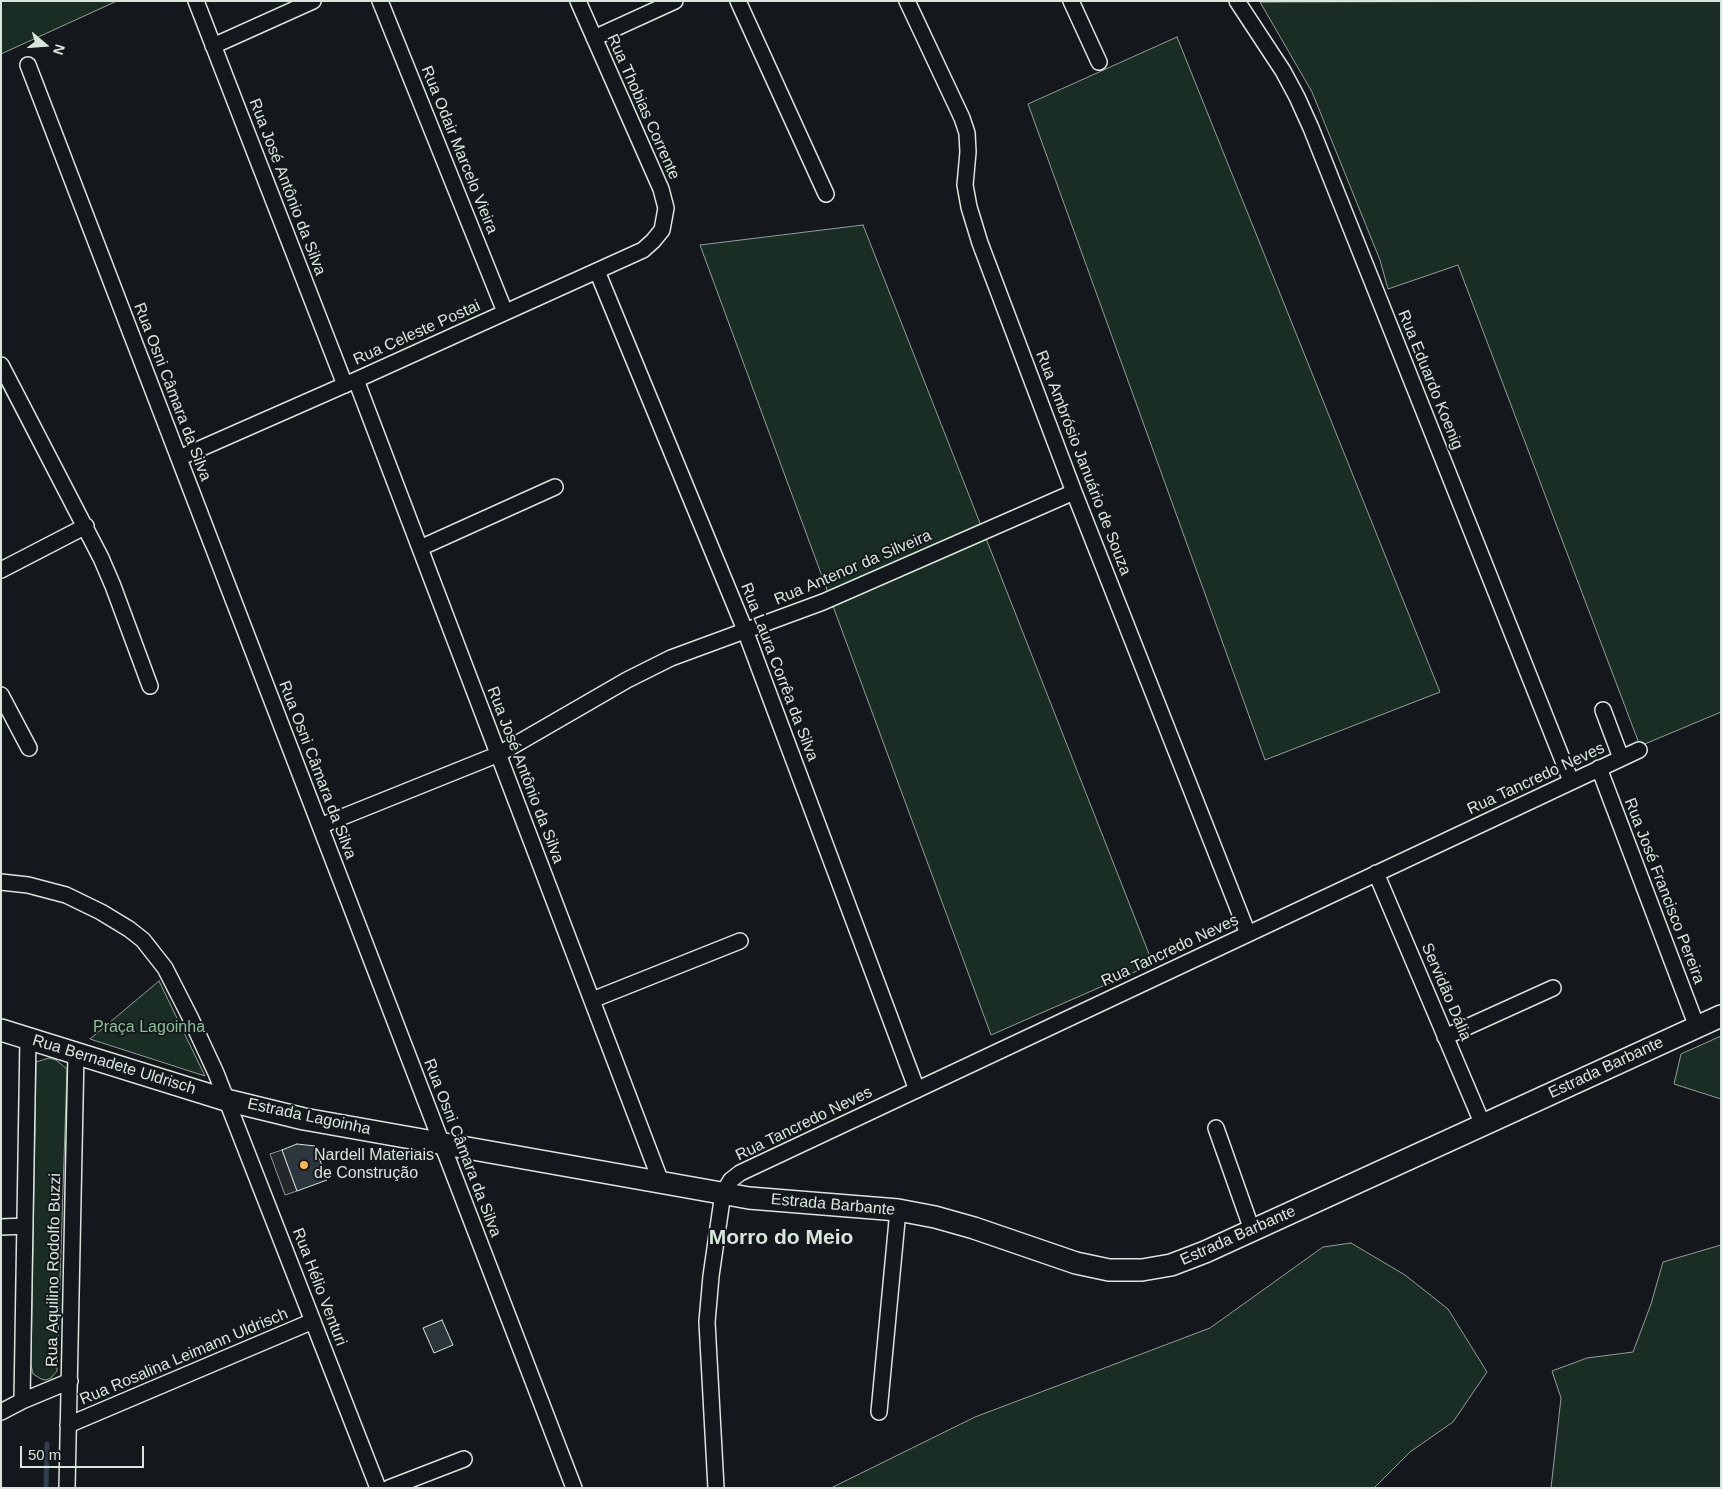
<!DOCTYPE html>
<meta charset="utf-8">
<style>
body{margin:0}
#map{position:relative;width:1722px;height:1489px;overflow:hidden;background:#14181c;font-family:Helvetica,sans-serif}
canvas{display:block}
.frame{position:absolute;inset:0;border:2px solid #d8e6dc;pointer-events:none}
.north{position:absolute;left:20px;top:20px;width:50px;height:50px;-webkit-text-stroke:4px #14181c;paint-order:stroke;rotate:108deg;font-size:14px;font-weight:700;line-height:20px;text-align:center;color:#d8e6dc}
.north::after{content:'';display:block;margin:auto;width:18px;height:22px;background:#d8e6dc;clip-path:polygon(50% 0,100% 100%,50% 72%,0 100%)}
.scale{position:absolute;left:20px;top:1446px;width:124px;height:22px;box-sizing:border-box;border:2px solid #d8e6dc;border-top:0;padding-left:6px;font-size:15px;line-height:18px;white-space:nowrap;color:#d8e6dc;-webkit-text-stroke:4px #14181c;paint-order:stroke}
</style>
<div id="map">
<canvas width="1722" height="1489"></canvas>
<div class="frame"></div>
<div class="north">N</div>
<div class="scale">50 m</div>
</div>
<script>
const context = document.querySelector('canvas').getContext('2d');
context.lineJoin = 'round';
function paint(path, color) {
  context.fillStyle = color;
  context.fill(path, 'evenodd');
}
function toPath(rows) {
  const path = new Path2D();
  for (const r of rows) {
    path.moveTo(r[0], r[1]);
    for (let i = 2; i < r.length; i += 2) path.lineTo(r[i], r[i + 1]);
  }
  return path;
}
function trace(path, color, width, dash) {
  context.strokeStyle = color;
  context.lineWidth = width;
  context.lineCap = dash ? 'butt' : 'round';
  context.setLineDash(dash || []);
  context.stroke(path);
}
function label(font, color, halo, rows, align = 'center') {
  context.font = font + ' Helvetica,sans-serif';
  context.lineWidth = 4;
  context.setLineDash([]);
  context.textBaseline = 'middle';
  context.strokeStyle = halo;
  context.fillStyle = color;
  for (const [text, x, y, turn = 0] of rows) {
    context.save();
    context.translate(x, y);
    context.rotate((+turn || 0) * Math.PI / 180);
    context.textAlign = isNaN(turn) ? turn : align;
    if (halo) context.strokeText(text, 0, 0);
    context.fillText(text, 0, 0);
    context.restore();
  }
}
const green = toPath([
 [1,1,117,1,1,54,1,1],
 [1721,1,1721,712,1640,746,1458,265,1388,289,1380,260,1312,92,1260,2,1721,1],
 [1177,37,1440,692,1265,760,1028,104,1177,37],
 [863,225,1153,964,991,1035,700,245,863,225],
 [159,981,205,1076,90,1039,159,981],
 [1721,1036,1721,1099,1674,1084,1681,1054,1721,1036],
 [49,1058,56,1060,67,1069,57,1371,51,1378,46,1380,41,1379,33,1374,31,1365,36,1062,49,1058],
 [1351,1243,1405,1275,1448,1309,1487,1372,1453,1422,1410,1452,1374,1488,831,1488,975,1417,1210,1328,1323,1247,1351,1243],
 [1721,1245,1721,1488,1551,1488,1561,1398,1552,1371,1587,1358,1633,1352,1651,1304,1663,1262,1721,1245]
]);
const parking = toPath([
 [282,1150,297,1191,285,1195,270,1154,282,1150]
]);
const stream = toPath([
 [46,1488,47,1444]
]);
const building = toPath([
 [297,1144,315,1146,327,1180,297,1191,282,1150,297,1144],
 [442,1320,453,1345,434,1353,423,1328,442,1320]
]);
const minor = toPath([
 [196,1,345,385],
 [380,1,505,312],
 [738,1,826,194],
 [907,1,962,118,967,133,968,152,965,185,969,207,980,243,1074,492,1248,934],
 [1071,1,1099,62],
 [1237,1,1283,71,1297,97,1311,128,1571,781],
 [594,38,675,1],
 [213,46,313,1],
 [28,65,574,1488],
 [597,271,745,630,917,1090],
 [1,365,101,558,113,586,150,686],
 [356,380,661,1182],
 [179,458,356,380,643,250,653,241,662,230,666,208,661,189,578,1],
 [420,548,555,487],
 [1,570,86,526],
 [1,695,29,748],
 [1603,710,1621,758],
 [1599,768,1697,1027],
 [320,826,499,754,627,680,671,658,823,602,1074,492],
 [1376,873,1483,1125],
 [1,882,28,885,66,895,101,912,129,929,143,940,165,968,190,1017,216,1073,378,1488],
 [592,1000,740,941],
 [1445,1037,1553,988],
 [1216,1128,1252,1230],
 [1,1227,25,1226],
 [22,1401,28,1038],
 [1,1412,22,1401,70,1381],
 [879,1412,898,1210],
 [68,1425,313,1321],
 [67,1488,76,1053],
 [389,1488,464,1459],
 [716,1488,707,1322,711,1276,723,1193,731,1180,740,1173,1639,750]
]);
const secondary = toPath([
 [1,1030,226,1100,304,1119,749,1198,898,1210,935,1217,974,1228,1076,1263,1109,1270,1142,1270,1171,1265,1205,1252,1721,1016]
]);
const markers = [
 [304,1165,5,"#ffb74d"]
];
const streetNames = [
 ["Rua Thobias Corrente",643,107,66],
 ["Rua Odair Marcelo Vieira",459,150,68],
 ["Rua José Antônio da Silva",287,187,69],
 ["Rua Celeste Postai",417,333,-24],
 ["Rua Eduardo Koenig",1430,380,68],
 ["Rua Osni Câmara da Silva",172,392,69],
 ["Rua Ambrósio Januário de Souza",1083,463,69],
 ["Rua Antenor da Silveira",853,568,-23],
 ["Rua Laura Corrêa da Silva",779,672,69],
 ["Rua Osni Câmara da Silva",317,770,69],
 ["Rua José Antônio da Silva",525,775,69],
 ["Rua Tancredo Neves",1536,779,-25],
 ["Rua José Francisco Pereira",1664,891,69],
 ["Rua Tancredo Neves",1170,951,-25],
 ["Servidão Dália",1446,992,67],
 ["Rua Bernadete Uldrisch",114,1065,17],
 ["Estrada Barbante",1606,1068,-25],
 ["Estrada Lagoinha",309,1117,12],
 ["Rua Tancredo Neves",804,1124,-26],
 ["Rua Osni Câmara da Silva",462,1148,69],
 ["Estrada Barbante",833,1205,5],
 ["Estrada Barbante",1238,1236,-24],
 ["Rua Aquilino Rodolfo Buzzi",54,1270,-89],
 ["Rua Hélio Venturi",319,1287,69],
 ["Rua Rosalina Leimann Uldrisch",184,1357,-23]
];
const parkNames = [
 ["Praça Lagoinha",149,1028]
];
const poiNames = [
 ["Nardell Materiais",314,1156],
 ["de Construção",314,1174]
];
const districtNames = [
 ["Morro do Meio",781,1238]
];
paint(green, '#1a2d24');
trace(green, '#939e99', 1);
paint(parking, '#24282b');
trace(parking, '#939e99', 1);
trace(stream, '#2f3f4d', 5);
paint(building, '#2c363c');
trace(building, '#d8e6dc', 1);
trace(minor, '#d8e6dc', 18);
trace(secondary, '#d8e6dc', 24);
trace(minor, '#14181c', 15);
trace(secondary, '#14181c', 21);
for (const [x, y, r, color] of markers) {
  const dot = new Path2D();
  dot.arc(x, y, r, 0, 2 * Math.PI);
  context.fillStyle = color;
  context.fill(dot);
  trace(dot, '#14181c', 2);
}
label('16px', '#d8e6dc', '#14181c', streetNames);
label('16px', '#8ac095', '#14181c', parkNames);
label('16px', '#d8e6dc', '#14181c', poiNames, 'left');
label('bold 21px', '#d8e6dc', '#14181c', districtNames);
</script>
